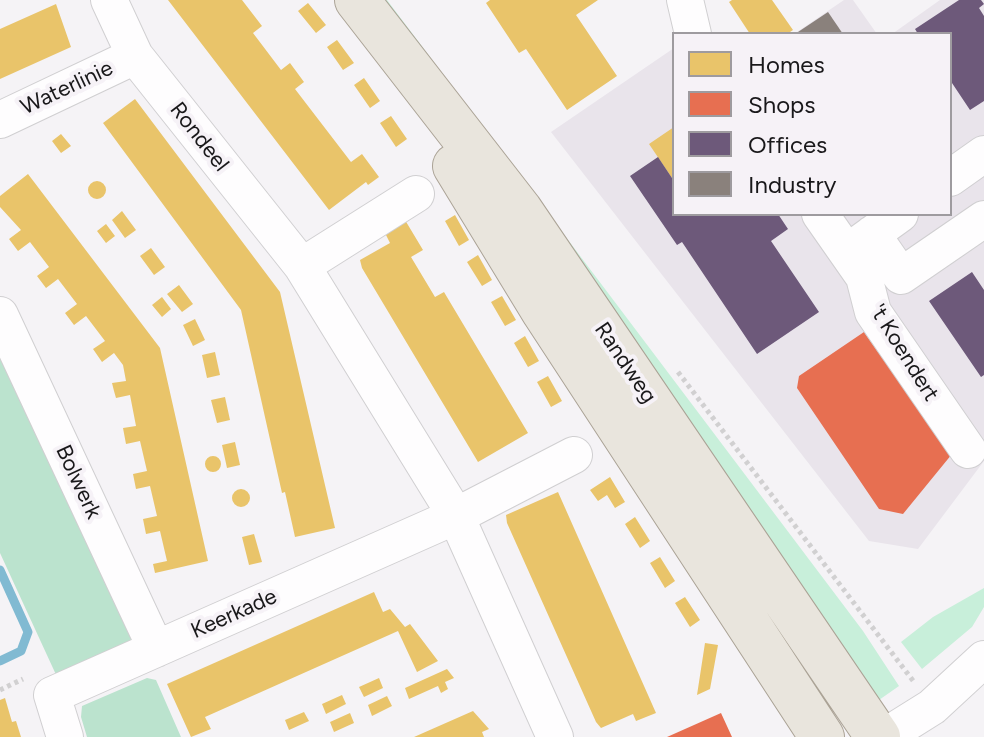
<!DOCTYPE html>
<style>
body{margin:0}
#map{position:relative;width:984px;height:737px;overflow:hidden;background:#f5f3f6;font-family:Figtree,sans-serif}
canvas{display:block}
.legend{position:absolute;left:672px;top:32px;width:280px;height:184px;box-sizing:border-box;background:#f6f2f7;border:2px solid #9e9b9f;margin:0;padding:10px 14px;list-style:none;font-size:24px;color:#19181a}
.legend li{display:flex;align-items:center;gap:16px;height:40px}
.legend b{width:40px;border:2px solid #9e9b9f}
</style>
<div id="map">
<canvas width="984" height="737"></canvas>
<ul class="legend">
<li><b style="height:22px;background:#e9c46a"></b>Homes</li>
<li><b style="height:22px;background:#e76f51"></b>Shops</li>
<li><b style="height:22px;background:#6d597a"></b>Offices</li>
<li><b style="height:22px;background:#8a817c"></b>Industry</li>
</ul>
</div>
<script>
const context = document.querySelector('canvas').getContext('2d');
context.lineJoin = 'round';
function paint(path, color) {
  context.fillStyle = color;
  context.fill(path, 'evenodd');
}
function toPath(rows) {
  const path = new Path2D();
  for (const r of rows) {
    if (r.length === 3) {
      path.moveTo(r[0] + r[2], r[1]);
      path.arc(r[0], r[1], r[2], 0, 2 * Math.PI);
      continue;
    }
    path.moveTo(r[0], r[1]);
    for (let i = 2; i < r.length; i += 2) path.lineTo(r[i], r[i + 1]);
  }
  return path;
}
function trace(path, color, width, dash) {
  context.strokeStyle = color;
  context.lineWidth = width;
  context.lineCap = dash ? 'butt' : 'round';
  context.setLineDash(dash || []);
  context.stroke(path);
}
function label(font, color, halo, rows, align = 'center') {
  context.font = font + ' Figtree,sans-serif';
  context.lineWidth = 8;
  context.setLineDash([]);
  context.textBaseline = 'middle';
  context.strokeStyle = halo;
  context.fillStyle = color;
  for (const [text, x, y, turn = 0] of rows) {
    context.save();
    context.translate(x, y);
    context.rotate((+turn || 0) * Math.PI / 180);
    context.textAlign = isNaN(turn) ? turn : align;
    if (halo) context.strokeText(text, 0, 0);
    context.fillText(text, 0, 0);
    context.restore();
  }
}
const built = toPath([
 [844,0,853,0,877,34,794,34],
 [940,0,984,0,984,461,918,549,869,541,551,132,674,48,674,214,950,214,950,34,892,34]
]);
const green = toPath([
 [374,0,387,0,863,631,899,686,869,707],
 [984,588,984,607,972,627,922,669,901,642,933,617]
]);
const forest = toPath([
 [0,344,133,633,130,642,58,679,0,553],
 [147,678,156,680,181,737,87,737,81,717,82,706]
]);
const homes = toPath([
 [168,0,242,0,262,26,253,33,281,70,290,63,304,82,295,89,351,162,362,154,379,177,368,185,366,182,329,210],
 [490,0,598,0,576,15,617,76,567,110,526,49,519,53,486,3],
 [732,0,772,0,793,30,787,34,750,34,729,2],
 [308,3,326,25,316,33,298,11],
 [56,4,71,47,0,79,0,29],
 [337,40,354,63,343,70,327,47],
 [364,78,380,101,370,108,354,85],
 [135,99,280,292,335,528,295,537,285,492,282,493,241,310,103,123],
 [391,116,407,139,396,147,380,123],
 [674,127,674,181,649,144],
 [61,134,71,146,61,153,52,141],
 [28,174,160,348,208,561,155,573,153,564,167,561,160,531,146,534,143,519,157,516,150,486,136,489,133,474,147,471,140,441,126,444,123,428,136,426,130,395,116,398,114,391,112,383,126,381,123,365,114,353,102,362,93,349,105,341,86,316,74,325,65,313,77,304,58,279,46,288,37,276,49,267,30,242,18,251,9,239,21,230,0,207,0,196],
 [97,190,9],
 [122,211,136,230,125,238,112,220],
 [455,215,469,240,459,246,445,221],
 [405,220,423,250,411,257,435,297,444,292,528,433,478,462,362,268,360,260,390,243,386,235],
 [106,224,115,236,106,243,97,231],
 [151,248,165,267,154,275,140,256],
 [478,255,492,280,482,286,467,262],
 [179,285,193,304,182,312,167,294],
 [502,296,516,320,505,326,491,302],
 [162,297,171,309,162,317,152,305],
 [195,319,205,340,193,346,183,325],
 [525,336,539,361,528,367,514,343],
 [215,352,220,375,207,378,202,355],
 [548,376,562,401,551,407,537,382],
 [225,397,230,420,217,423,211,400],
 [235,442,240,465,227,468,222,445],
 [213,464,8],
 [610,477,625,502,615,508,607,495,598,501,590,490],
 [241,498,9],
 [558,492,656,713,636,721,633,714,601,728,596,722,507,523,506,515],
 [635,517,650,541,640,548,625,524],
 [254,534,262,562,249,565,242,537],
 [660,557,675,581,665,588,650,563],
 [374,592,383,612,390,609,405,627,410,624,438,661,417,672,398,631,205,717,211,729,191,737,167,684],
 [685,597,700,620,690,627,675,603],
 [705,643,718,645,710,689,697,695],
 [447,669,454,678,445,682,448,689,441,693,438,686,409,699,405,688],
 [379,678,383,688,364,697,359,687],
 [342,695,346,704,326,714,322,704],
 [387,696,392,706,372,716,368,705],
 [5,698,12,722,16,721,21,737,0,737,0,700],
 [473,711,489,729,482,732,484,737,414,737],
 [304,712,309,721,289,730,285,720],
 [350,713,354,723,334,732,330,722]
]);
const shops = toPath([
 [864,332,878,352,881,350,952,454,903,514,879,509,797,388,799,376],
 [721,713,732,737,667,737]
]);
const offices = toPath([
 [959,0,981,0,984,4,979,8,984,16,984,101,970,110,950,80,950,34,918,34,915,29],
 [658,157,674,181,674,214,778,214,788,229,771,241,819,312,757,354,682,242,677,245,630,176],
 [972,272,984,290,984,375,981,377,929,301]
]);
const industry = toPath([
 [828,12,843,34,795,34]
]);
const stream = toPath([
 [0,570,28,632,21,651,0,661]
]);
const path = toPath([
 [678,372,914,682],
 [0,690,23,679]
]);
const minor = toPath([
 [109,0,135,56,302,266,456,516,555,737],
 [685,0,693,34],
 [0,120,135,56],
 [950,178,984,154],
 [820,214,864,277,873,312,968,450],
 [872,234,901,276,984,219],
 [853,248,900,214],
 [302,266,416,194],
 [0,315,156,649],
 [65,737,52,695,456,516,574,455],
 [884,737,932,707,984,659]
]);
const major = toPath([
 [357,0,520,210,878,737],
 [455,166,544,312,822,737]
]);
const streetNames = [
 ["Waterlinie",67,88,-25],
 ["Rondeel",199,137,52],
 ["'t Koendert",904,353,58],
 ["Randweg",625,363,56],
 ["Bolwerk",78,482,65],
 ["Keerkade",234,614,-24]
];
paint(built, '#e9e4eb');
paint(green, '#c8efda');
paint(forest, '#bbe3ce');
paint(homes, '#e9c46a');
paint(shops, '#e76f51');
paint(offices, '#6d597a');
paint(industry, '#8a817c');
trace(stream, '#81bad2', 9);
trace(minor, '#d0cfd1', 38);
trace(major, '#aba396', 46);
trace(path, '#d1d0d1', 5, [4, 4]);
trace(minor, '#fefdfe', 36);
trace(major, '#e9e5dd', 44);
label('22px', '#19181a', '#f6f2f7', streetNames);
</script>
